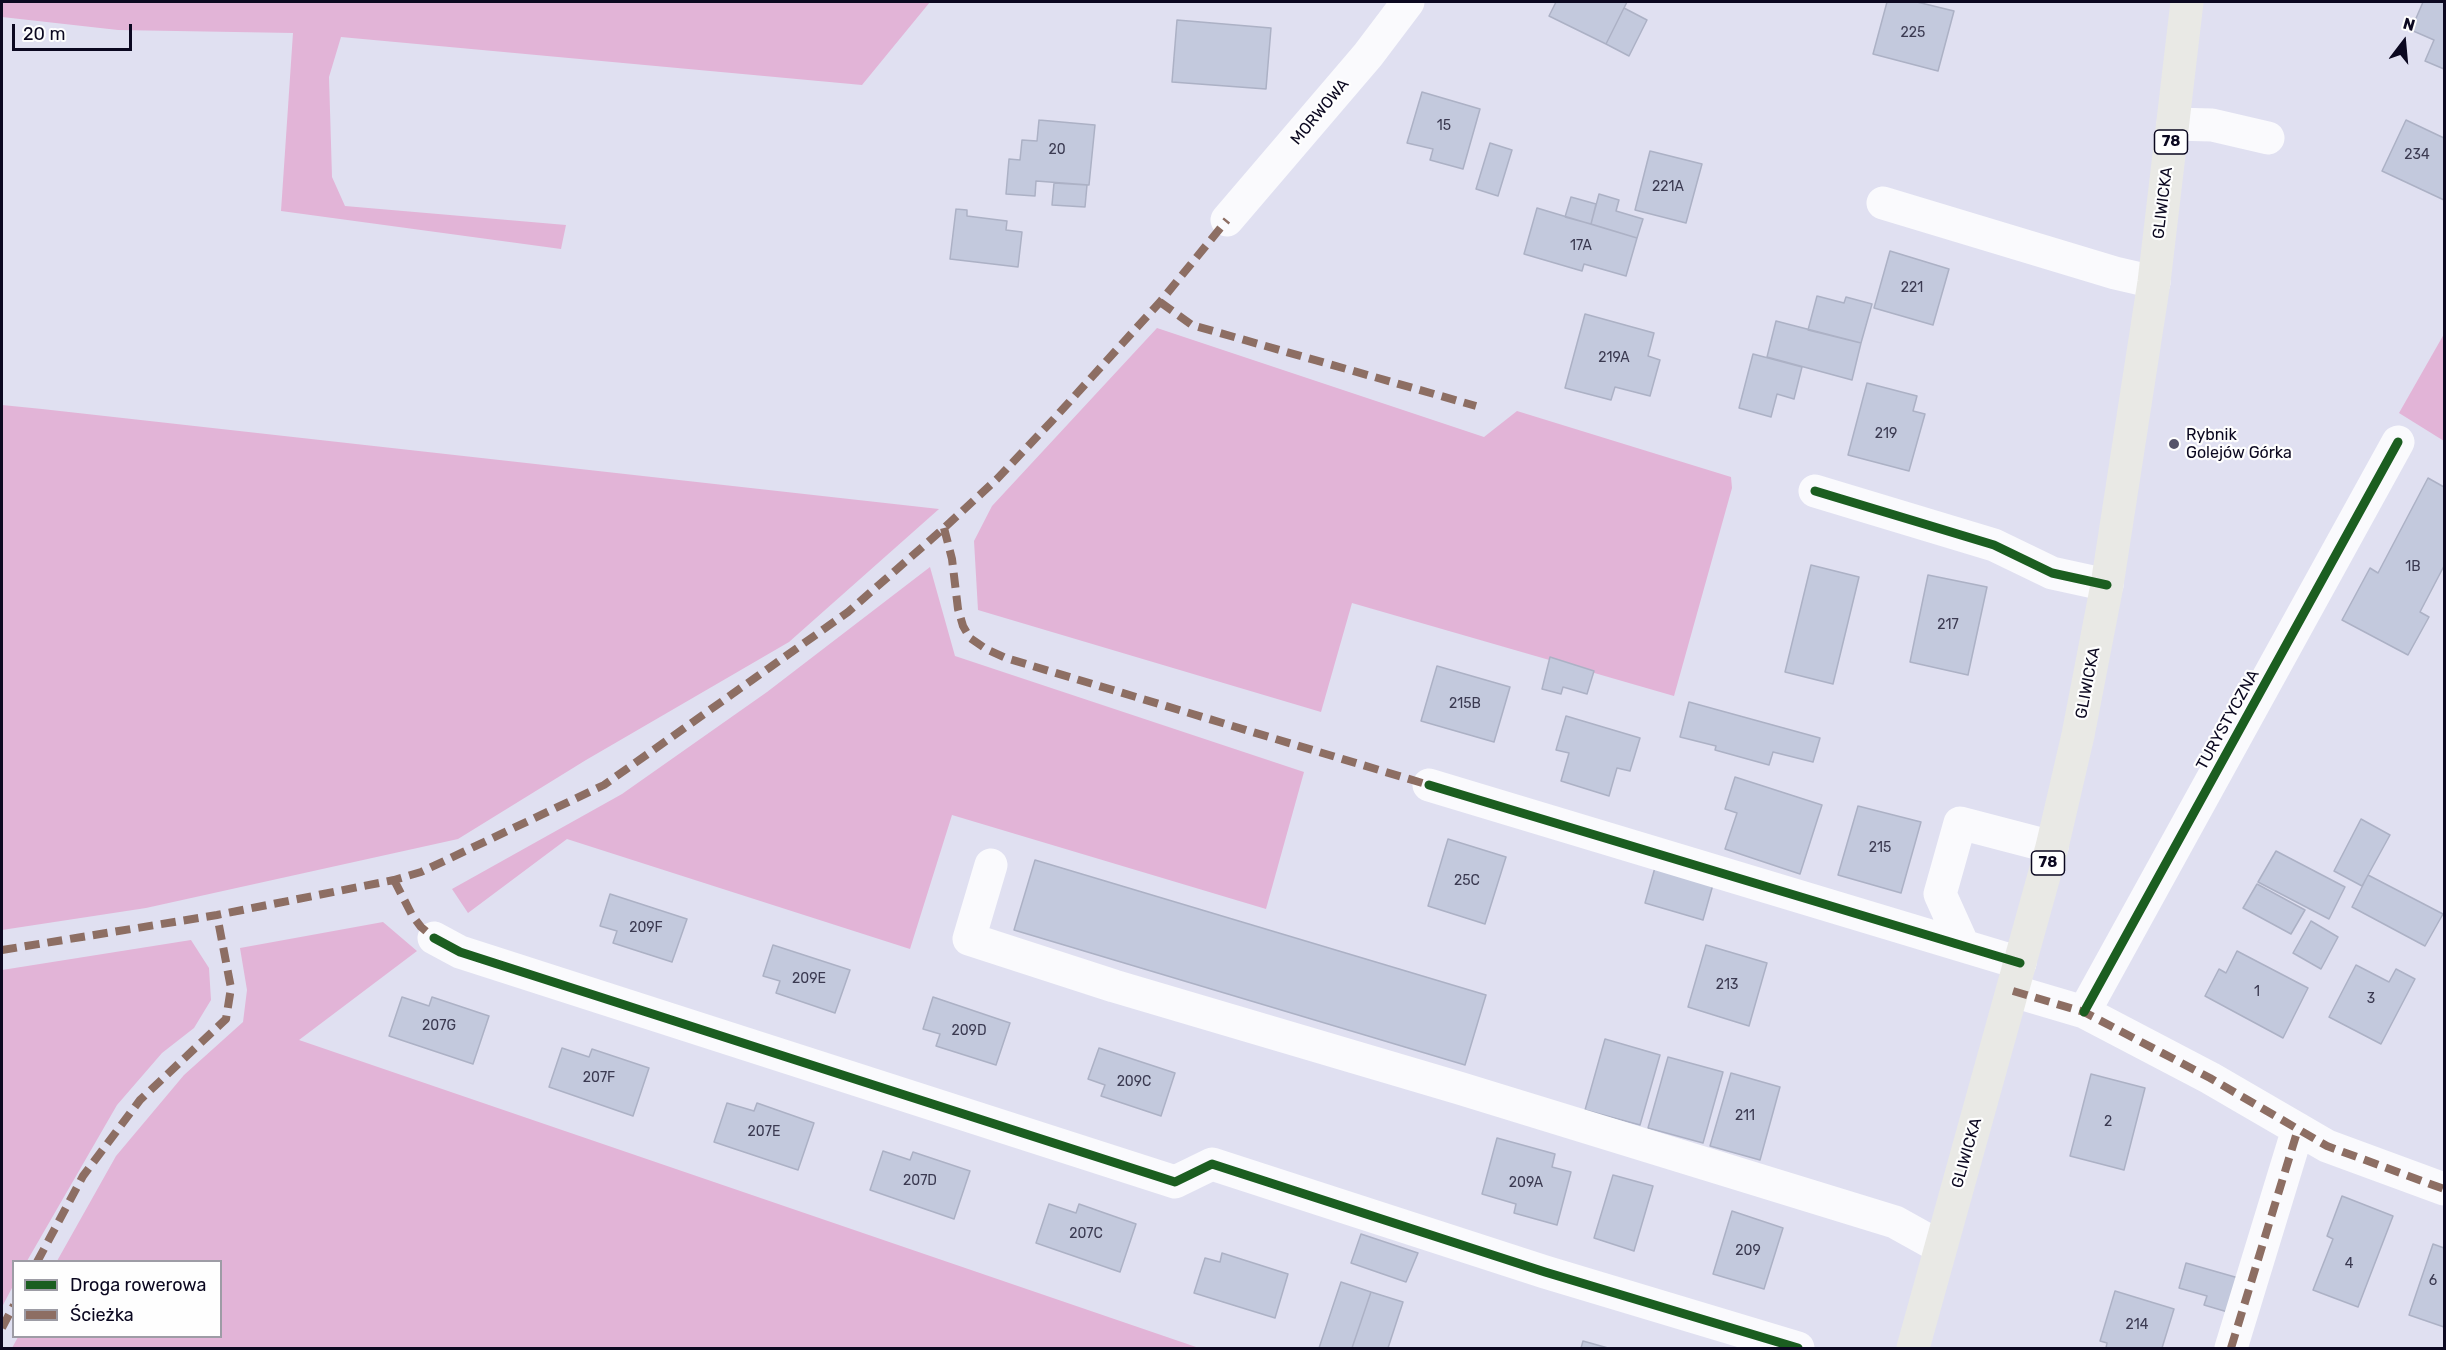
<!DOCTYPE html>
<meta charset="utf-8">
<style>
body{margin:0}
#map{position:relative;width:2446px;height:1350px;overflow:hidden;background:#e0e0f1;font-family:Rubik,sans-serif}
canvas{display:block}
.frame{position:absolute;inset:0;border:3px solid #0b0820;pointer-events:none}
.legend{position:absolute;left:12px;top:1260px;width:210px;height:78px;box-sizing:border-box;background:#fefefe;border:2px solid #9d9ca5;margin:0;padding:8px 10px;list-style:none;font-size:18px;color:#0b0820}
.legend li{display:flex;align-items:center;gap:12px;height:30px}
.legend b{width:30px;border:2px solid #9d9ca5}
.north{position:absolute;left:2374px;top:12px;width:60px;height:60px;-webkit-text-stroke:4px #fefefe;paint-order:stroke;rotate:16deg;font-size:16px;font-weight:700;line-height:24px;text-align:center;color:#0b0820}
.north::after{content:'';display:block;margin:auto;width:21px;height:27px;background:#0b0820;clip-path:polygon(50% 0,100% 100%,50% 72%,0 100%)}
.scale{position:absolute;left:12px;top:24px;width:120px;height:27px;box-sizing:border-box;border:3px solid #0b0820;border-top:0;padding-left:8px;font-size:18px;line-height:21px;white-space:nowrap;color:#0b0820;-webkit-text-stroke:4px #fefefe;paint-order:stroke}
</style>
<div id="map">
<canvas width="2446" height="1350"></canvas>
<div class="frame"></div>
<ul class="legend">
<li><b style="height:8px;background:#1b5e20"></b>Droga rowerowa</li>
<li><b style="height:8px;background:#8d6e63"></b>Ścieżka</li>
</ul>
<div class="north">N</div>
<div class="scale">20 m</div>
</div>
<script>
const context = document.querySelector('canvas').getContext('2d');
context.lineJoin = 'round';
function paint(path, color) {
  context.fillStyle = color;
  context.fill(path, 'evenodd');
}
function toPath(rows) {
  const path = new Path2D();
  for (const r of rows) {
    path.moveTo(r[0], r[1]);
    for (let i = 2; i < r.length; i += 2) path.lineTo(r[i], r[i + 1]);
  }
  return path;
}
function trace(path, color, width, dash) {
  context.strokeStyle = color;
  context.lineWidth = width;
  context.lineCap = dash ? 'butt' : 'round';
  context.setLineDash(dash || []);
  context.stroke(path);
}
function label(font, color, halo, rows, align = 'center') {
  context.font = font + ' Rubik,sans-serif';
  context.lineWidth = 4.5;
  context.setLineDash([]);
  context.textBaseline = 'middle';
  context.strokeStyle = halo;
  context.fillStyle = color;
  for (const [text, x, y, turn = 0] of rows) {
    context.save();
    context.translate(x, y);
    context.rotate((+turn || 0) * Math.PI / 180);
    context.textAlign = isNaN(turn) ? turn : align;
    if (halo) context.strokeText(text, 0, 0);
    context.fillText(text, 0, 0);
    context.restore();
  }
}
const green = toPath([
 [2,2,930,2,862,85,341,37,329,77,332,177,345,206,566,225,561,249,281,211,293,33,118,30,2,17],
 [1157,328,1484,437,1517,411,1731,477,1732,488,1674,696,1352,603,1321,712,978,610,974,541,992,506],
 [2444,334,2444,441,2399,413],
 [2,405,42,409,939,509,789,642,586,760,458,839,146,908,2,930],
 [930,567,955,656,1304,772,1266,909,952,815,910,949,567,839,468,913,452,889,622,794,767,692],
 [383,922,417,951,299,1040,1199,1348,12,1348,18,1337,220,1336,220,1262,57,1261,116,1156,184,1075,243,1022,247,990,240,948],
 [191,940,209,968,211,1000,194,1028,162,1053,117,1105,27,1261,14,1262,13,1286,2,1307,2,970]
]);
const building = toPath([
 [1556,2,1627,2,1606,44,1549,16,1556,2],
 [1887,2,1917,2,1954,11,1938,71,1873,54,1887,2],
 [2423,2,2444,2,2444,69,2425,61,2434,40,2411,30,2423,2],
 [1624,8,1647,20,1629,56,1606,44,1624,8],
 [1177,20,1271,28,1266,89,1172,82,1177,20],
 [1422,92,1480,109,1463,169,1430,160,1433,149,1407,143,1422,92],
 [1039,120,1095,125,1089,185,1036,181,1035,196,1006,194,1009,159,1020,160,1022,140,1037,141,1039,120],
 [2406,120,2444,138,2444,200,2382,171,2406,120],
 [1490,143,1512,150,1498,196,1476,189,1490,143],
 [1650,151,1702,164,1686,223,1635,210,1650,151],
 [1054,183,1087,185,1085,207,1052,205,1054,183],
 [1599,194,1619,200,1616,211,1643,219,1637,238,1591,224,1599,194],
 [1571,197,1596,204,1591,224,1565,217,1571,197],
 [1537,208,1637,238,1626,276,1584,264,1582,271,1524,254,1537,208],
 [956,209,967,210,967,216,1007,221,1006,230,1022,232,1018,267,950,259,956,209],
 [1890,251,1949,269,1933,325,1874,308,1890,251],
 [1817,296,1844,303,1846,297,1872,304,1861,343,1808,330,1817,296],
 [1585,314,1654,333,1648,356,1660,360,1650,396,1615,387,1611,400,1565,388,1585,314],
 [1776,321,1861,343,1852,380,1767,357,1776,321],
 [1753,354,1802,367,1794,399,1777,394,1771,417,1739,408,1753,354],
 [1867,383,1917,396,1913,411,1925,414,1909,471,1848,455,1867,383],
 [2428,478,2444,487,2444,566,2420,612,2429,617,2408,655,2342,620,2370,568,2378,573,2428,478],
 [1811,565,1859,577,1833,684,1785,672,1811,565],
 [1928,575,1987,587,1968,675,1910,662,1928,575],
 [1550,657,1594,671,1587,694,1563,687,1561,694,1542,689,1550,657],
 [1437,666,1510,687,1494,742,1421,721,1437,666],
 [1689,702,1820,738,1813,762,1773,752,1769,765,1715,750,1716,746,1680,737,1689,702],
 [1566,716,1640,738,1630,771,1617,768,1609,796,1561,781,1569,753,1556,750,1566,716],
 [1735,777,1822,805,1800,874,1725,849,1737,813,1725,809,1735,777],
 [1858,806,1921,822,1901,893,1838,875,1858,806],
 [2361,819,2390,835,2362,886,2334,871,2361,819],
 [1448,839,1506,857,1485,924,1428,906,1448,839],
 [2276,851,2345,887,2329,919,2258,882,2276,851],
 [1035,860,1486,995,1465,1065,1014,930,1035,860],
 [1656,864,1714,881,1703,920,1645,903,1656,864],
 [2368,875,2443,914,2425,946,2352,907,2368,875],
 [2257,884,2305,910,2291,934,2243,908,2257,884],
 [610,894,687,919,672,962,613,943,617,931,600,926,610,894],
 [2311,921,2338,937,2321,969,2293,953,2311,921],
 [773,945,850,970,835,1013,776,993,780,981,763,976,773,945],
 [1706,945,1767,963,1749,1026,1688,1007,1706,945],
 [2237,951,2308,988,2283,1038,2205,996,2219,969,2226,973,2237,951],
 [2356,965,2389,982,2396,969,2415,979,2381,1044,2329,1017,2356,965],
 [402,997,429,1006,432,997,489,1016,473,1064,389,1036,402,997],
 [933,997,1010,1023,996,1065,936,1046,940,1034,923,1029,933,997],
 [1605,1039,1660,1055,1640,1125,1585,1110,1605,1039],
 [562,1048,589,1057,592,1049,649,1068,633,1116,549,1087,562,1048],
 [1099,1048,1175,1073,1161,1116,1101,1096,1105,1085,1088,1079,1099,1048],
 [1668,1057,1723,1072,1703,1143,1648,1128,1668,1057],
 [1731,1073,1780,1087,1760,1160,1710,1146,1731,1073],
 [2091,1074,2145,1088,2124,1170,2070,1156,2091,1074],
 [727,1103,754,1111,757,1103,814,1123,798,1170,714,1142,727,1103],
 [1497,1138,1555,1154,1552,1167,1571,1172,1557,1225,1514,1213,1516,1204,1482,1194,1497,1138],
 [883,1151,910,1160,913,1152,970,1171,954,1219,870,1190,883,1151],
 [1613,1175,1653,1186,1634,1251,1594,1238,1613,1175],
 [2342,1196,2393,1216,2358,1307,2313,1290,2333,1239,2327,1236,2342,1196],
 [1049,1204,1076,1213,1079,1204,1136,1224,1120,1272,1036,1243,1049,1204],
 [1732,1211,1783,1228,1764,1289,1713,1274,1732,1211],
 [1361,1234,1418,1253,1406,1282,1351,1263,1361,1234],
 [2433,1244,2444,1248,2444,1327,2409,1315,2433,1244],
 [1222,1253,1288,1274,1275,1318,1194,1293,1205,1258,1220,1262,1222,1253],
 [2186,1263,2242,1279,2231,1313,2204,1305,2207,1296,2179,1288,2186,1263],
 [1341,1282,1371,1292,1352,1348,1319,1348,1341,1282],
 [2115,1291,2174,1309,2162,1348,2106,1348,2107,1343,2100,1341,2115,1291],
 [1371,1292,1403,1302,1388,1348,1352,1348,1371,1292],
 [1583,1341,1608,1348,1581,1348,1583,1341]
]);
const minor = toPath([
 [2173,124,2212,125,2268,138],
 [1883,203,2115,273,2154,282],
 [1227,220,1368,55,1408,2],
 [1815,491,1994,545,2052,573,2107,585],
 [1429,785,2020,963],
 [991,865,969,939,1114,986,1459,1088,1895,1222,1940,1247],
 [434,938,460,952,1175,1182,1212,1164,1545,1272,1798,1348],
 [1963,945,1940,894,1960,823,2052,847],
 [2013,991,2084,1012,2210,1078,2327,1146,2444,1189],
 [2084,1012,2398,442],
 [2231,1348,2298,1129]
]);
const major = toPath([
 [1913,1348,2052,847,2078,735,2107,585,2140,372,2154,282,2187,2]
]);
const quiet = toPath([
 [1160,302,1192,325,1476,406],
 [944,528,952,559,958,609,963,626,970,638,986,649,1006,658,1429,785],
 [394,880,412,915,421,927,434,938],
 [2,950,217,915,394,880,421,872,604,785,848,612,944,528,997,479,1051,422,1160,302,1227,220],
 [2013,991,2084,1012,2210,1078,2327,1146,2444,1189],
 [37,1262,83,1176,140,1100,226,1019,231,988,217,915],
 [2,1328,14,1305],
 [2231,1348,2298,1129]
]);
const cycleway = toPath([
 [1815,491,1994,545,2052,573,2107,585],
 [1429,785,2020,963],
 [434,938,460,952,1175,1182,1212,1164,1545,1272,1798,1348],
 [2084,1012,2398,442]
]);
const markers = [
 [2174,444,6,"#565469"]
];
const numberNames = [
 ["225",1913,33],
 ["15",1444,126],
 ["20",1057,150],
 ["234",2417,155],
 ["221A",1668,187],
 ["17A",1581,246],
 ["221",1912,288],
 ["219A",1614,358],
 ["219",1886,434],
 ["1B",2413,567],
 ["217",1948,625],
 ["215B",1465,704],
 ["215",1880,848],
 ["25C",1467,881],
 ["209F",646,928],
 ["209E",809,979],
 ["213",1727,985],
 ["1",2257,992],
 ["3",2371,999],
 ["207G",439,1026],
 ["209D",969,1031],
 ["207F",599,1078],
 ["209C",1134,1082],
 ["211",1745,1116],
 ["2",2108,1122],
 ["207E",764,1132],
 ["207D",920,1181],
 ["209A",1526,1183],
 ["207C",1086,1234],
 ["209",1748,1251],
 ["4",2349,1264],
 ["6",2433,1281],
 ["214",2137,1325]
];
const shields = [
 [2171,142,33],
 [2048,863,33]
];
const shieldNames = [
 ["78",2171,142],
 ["78",2048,863]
];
const streetNames = [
 ["MORWOWA",1320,112,-50],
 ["GLIWICKA",2163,203,-83],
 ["GLIWICKA",2088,683,-79],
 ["TURYSTYCZNA",2228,720,-61],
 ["GLIWICKA",1967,1153,-74]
];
const poiNames = [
 ["Rybnik",2186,435],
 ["Golejów Górka",2186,453]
];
paint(green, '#e2b4d7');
paint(building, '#c3c9dd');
trace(building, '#acb1c5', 1.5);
trace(minor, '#fafafd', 33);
trace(major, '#e9e9e5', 33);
trace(quiet, '#8d6e63', 8, [15, 8]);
trace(cycleway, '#1b5e20', 9);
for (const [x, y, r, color] of markers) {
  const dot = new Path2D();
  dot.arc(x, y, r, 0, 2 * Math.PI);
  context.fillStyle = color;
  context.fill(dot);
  trace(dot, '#fefefe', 2);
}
label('14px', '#3b3a51', null, numberNames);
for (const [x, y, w] of shields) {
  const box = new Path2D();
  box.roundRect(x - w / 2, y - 12, w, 24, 4.5);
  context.fillStyle = '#fefefe';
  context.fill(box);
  trace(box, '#0b0820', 1.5);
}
label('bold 15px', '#0b0820', null, shieldNames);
label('16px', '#0b0820', '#fefefe', streetNames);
label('16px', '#0b0820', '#fefefe', poiNames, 'left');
</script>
